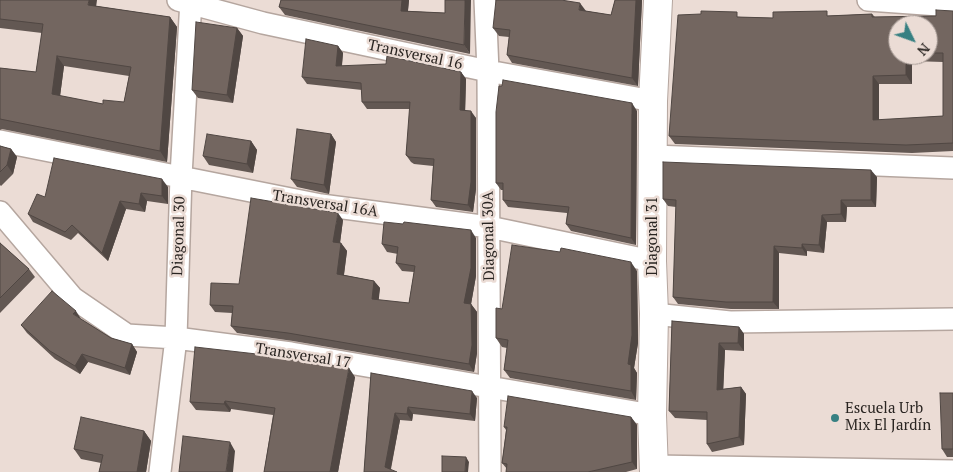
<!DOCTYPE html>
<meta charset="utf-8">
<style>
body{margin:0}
#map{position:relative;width:953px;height:472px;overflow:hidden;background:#ebdcd5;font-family:"PT Serif",serif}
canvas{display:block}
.north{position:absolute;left:888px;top:15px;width:50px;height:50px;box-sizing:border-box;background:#ebdcd5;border:1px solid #9d928d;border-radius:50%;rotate:132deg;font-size:14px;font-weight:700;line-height:20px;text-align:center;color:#292421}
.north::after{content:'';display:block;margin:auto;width:18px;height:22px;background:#378082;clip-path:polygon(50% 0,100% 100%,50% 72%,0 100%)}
</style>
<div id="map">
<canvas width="953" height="472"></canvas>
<div class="north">N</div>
</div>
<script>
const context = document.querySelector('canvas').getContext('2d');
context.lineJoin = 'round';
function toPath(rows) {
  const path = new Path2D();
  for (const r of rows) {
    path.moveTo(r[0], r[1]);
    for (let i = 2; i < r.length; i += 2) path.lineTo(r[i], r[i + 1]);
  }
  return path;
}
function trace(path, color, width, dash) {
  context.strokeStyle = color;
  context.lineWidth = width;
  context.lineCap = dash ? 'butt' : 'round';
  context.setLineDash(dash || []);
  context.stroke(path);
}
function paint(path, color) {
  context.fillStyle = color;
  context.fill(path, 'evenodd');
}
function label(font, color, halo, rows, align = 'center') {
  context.font = font + ' "PT Serif",serif';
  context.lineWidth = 5;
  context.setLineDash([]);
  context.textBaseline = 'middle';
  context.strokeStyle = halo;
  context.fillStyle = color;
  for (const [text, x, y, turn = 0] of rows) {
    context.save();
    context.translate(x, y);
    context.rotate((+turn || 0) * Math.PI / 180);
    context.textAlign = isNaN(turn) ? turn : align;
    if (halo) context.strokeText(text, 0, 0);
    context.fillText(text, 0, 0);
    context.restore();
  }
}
const street = toPath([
 [178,0,263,23,488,71,653,101],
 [485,0,488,71,490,472],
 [868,0,953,6],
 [0,141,321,205,489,227,652,261],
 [654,156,953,168],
 [0,212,73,298,127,335,176,338,291,353,652,415],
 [654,314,730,322,953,319],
 [654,466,953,471],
 [160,472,176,338,181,176,191,0]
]);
const secondary = toPath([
 [654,472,652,415,654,314,652,261,653,101,658,0]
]);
const wall = toPath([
 [0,0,96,6,170,17,177,27,167,162,2,129,0,130,0,68,36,72,42,33,0,28],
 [64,66,129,76,124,102,103,104,60,96],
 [281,0,409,0,408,11,445,13,470,54,285,15,279,7],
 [615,0,642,0,638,86,512,63,507,55,509,37,499,36,493,28,586,11,611,15],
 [953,11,953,151,912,153,675,144,669,136,701,14,741,17,773,18,872,14,875,17,936,16],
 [928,25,928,55,898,55],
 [912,61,943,62,943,116,879,120,879,84,912,84],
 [237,28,243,36,233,103,198,98,192,90],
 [338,46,343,53,342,66,461,72,466,79,465,110,476,118,476,189,473,212,436,207,431,200,433,166,414,164,411,162,406,155,410,109,367,109,362,102,362,90,307,84,302,77],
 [637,111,636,245,571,231,566,224,567,213,508,207,503,200,503,190,501,190,496,183],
 [331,134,336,142,329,194,297,187,291,179],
 [251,141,257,150,253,173,209,165,203,156],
 [0,146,11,149,17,157,13,174,1,186,0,185],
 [877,177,876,207,847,207,846,222,827,222,824,253,807,251,807,256,779,253,779,309,731,309,678,304,673,297,676,207,668,206,663,199],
 [168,187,168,204,147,201,145,212,126,209,108,261,78,233,71,240,33,222,28,214,45,197],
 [343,220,340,243,341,243,347,251,344,275,374,281,380,288,378,300,409,303,414,272,402,271,396,263,398,254,387,252,382,244,476,238,476,276,471,304,477,312,477,353,474,372,293,341,237,333,231,326,232,313,215,312,210,305,239,284],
 [0,243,29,269,35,277,0,313],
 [637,271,638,343,634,368,637,373,636,400,510,378,504,370,507,348,502,347,496,338,502,309],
 [81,319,111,338,132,344,137,352,130,375,88,362,80,374,55,359,27,333,21,325],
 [672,321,739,327,744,334,744,351,725,350,723,389,741,387,746,394,744,445,712,452,707,444,707,420,675,418,669,411],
 [371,373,477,398,475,421,413,414,412,421,400,420,391,469,364,472],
 [355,377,338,472,264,472,273,415,231,409,230,412,196,410,190,402],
 [953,393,953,457,947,457,942,449],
 [631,417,637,425,637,469,626,472,506,472,507,469,502,463,506,430,504,427],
 [144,431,151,441,146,472,99,472,101,463,81,459,74,449]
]);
const shadedWall = toPath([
 [89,0,97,0,95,15,88,5],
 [402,0,409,0,407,19,401,11],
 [465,0,471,0,470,54,464,45],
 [636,0,642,0,638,86,632,78],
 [580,3,586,11,585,18,579,10],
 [170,17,177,27,167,162,160,151],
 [237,28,243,36,233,103,227,95],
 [338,46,343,53,341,73,336,66],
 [906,55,908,55,912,61,912,84,906,75],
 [57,56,64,66,59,104,52,94],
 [461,72,466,79,465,117,460,110],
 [873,76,879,84,879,128,873,120],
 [632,103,637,111,636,245,631,238],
 [471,111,476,118,476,189,473,212,468,205],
 [331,134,336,142,329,194,324,185],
 [251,141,257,150,253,173,247,164],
 [11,149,17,157,13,174,7,165],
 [871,170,877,177,876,207,871,200],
 [162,179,168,187,168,204,162,196],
 [141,193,147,201,145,212,139,204],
 [841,200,847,207,846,222,841,214],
 [120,201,126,209,108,261,102,253],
 [338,213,343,220,339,250,333,242],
 [822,215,827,222,824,253,819,245],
 [471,230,476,238,476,276,470,310,464,303],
 [341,243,347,251,343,281,337,274],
 [802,244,807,251,807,256,802,248],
 [774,246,779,253,779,309,773,302],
 [631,262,637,271,638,343,634,368,637,373,636,400,631,391,628,364],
 [374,281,380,288,378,307,372,299],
 [471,304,477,312,477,353,474,372,469,364],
 [76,311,81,319,73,314],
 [739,327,744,334,744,351,738,343],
 [719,343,725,350,723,397,717,390],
 [132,344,137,352,130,375,125,368],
 [82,354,88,362,80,374,75,366],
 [349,368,355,377,338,472,330,472],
 [741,387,746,394,744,445,739,437],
 [472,391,477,398,475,421,470,414],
 [225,401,231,409,230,412,224,404],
 [408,407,413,414,412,421,407,414],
 [395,413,400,420,390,472,385,467],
 [631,417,637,425,637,469,632,462],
 [144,431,151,441,146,472,137,472],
 [230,442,235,451,233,472,226,472],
 [466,457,469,462,468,472,465,472]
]);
const building = toPath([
 [0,0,89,0,88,5,170,17,160,151,0,119,0,68,36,72,43,24,0,19,0,0],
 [57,56,131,67,124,102,103,100,103,104,52,94,57,56],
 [281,0,402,0,401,11,445,13,445,0,465,0,464,45,279,7,281,0],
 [496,0,561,0,580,3,579,10,611,15,615,0,636,0,632,78,507,55,510,30,493,28,496,0],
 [936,10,953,11,953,143,906,145,669,136,678,15,701,14,701,11,737,12,737,17,773,18,773,12,827,11,827,16,872,14,872,17,936,16,936,10],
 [898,25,928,25,928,53,943,53,943,116,873,120,873,76,906,75,906,55,898,55,898,25],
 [196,22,237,28,227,95,192,90,196,22],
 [306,39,338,46,336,66,386,64,387,56,461,72,460,110,471,111,471,182,468,205,431,200,434,159,409,157,406,155,410,102,362,102,361,83,302,77,306,39],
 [503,80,632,103,631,238,566,224,569,207,503,200,503,183,496,183,496,112,499,86,502,86,503,80],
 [297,129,331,134,324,185,291,179,297,129],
 [207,134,251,141,247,164,203,156,207,134],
 [0,146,11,149,7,165,0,172,0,146],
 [54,158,162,179,162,196,141,193,139,204,120,201,102,253,72,225,65,232,28,214,37,194,45,197,54,158],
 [663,162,871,170,871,200,841,200,841,214,822,215,819,245,802,244,802,248,774,246,773,302,726,302,673,297,676,200,663,199,663,162],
 [251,198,338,213,333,242,341,243,337,274,374,281,372,299,409,303,415,266,396,263,398,247,382,244,384,222,403,224,404,222,471,230,471,268,464,303,471,304,472,345,469,364,288,333,231,326,233,306,210,305,211,283,239,284,251,198],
 [0,243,29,269,0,298,0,243],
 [512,245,560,252,561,248,631,262,632,335,628,364,631,365,631,391,504,370,508,340,496,338,496,308,502,309,512,245],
 [52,291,76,311,73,314,111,338,132,344,125,368,82,354,75,366,50,351,21,325,52,291],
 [672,321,739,327,738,343,719,343,717,390,741,387,739,437,707,444,707,412,669,411,672,321],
 [195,347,283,357,349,368,330,472,264,472,275,408,225,401,224,404,190,402,195,347],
 [371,373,472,391,470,414,408,407,407,414,395,413,385,467,397,472,364,472,371,373],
 [940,393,953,393,953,449,942,449,940,393],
 [508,396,631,417,632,462,588,472,506,472,507,464,502,463,507,427,504,427,508,396],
 [81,417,144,431,137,472,99,472,103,455,74,449,81,417],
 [183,436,230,442,226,472,179,472,183,436],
 [442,456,466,457,465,472,442,472,442,456]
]);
const markers = [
 [835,418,5,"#378082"]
];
const streetNames = [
 ["Transversal 16",415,55,12],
 ["Transversal 16A",325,204,9],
 ["Diagonal 30",179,236,-88],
 ["Diagonal 30A",489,236,-91],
 ["Diagonal 31",653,236,-90],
 ["Transversal 17",303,356,9]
];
const poiNames = [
 ["Escuela Urb",845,409],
 ["Mix El Jardín",845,426]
];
trace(street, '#b5a69f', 24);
trace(secondary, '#b5a69f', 30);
trace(street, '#fff', 21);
trace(secondary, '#fff', 28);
paint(wall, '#635853');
paint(shadedWall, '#504743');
paint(building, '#736660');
trace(building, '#504743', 1);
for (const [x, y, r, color] of markers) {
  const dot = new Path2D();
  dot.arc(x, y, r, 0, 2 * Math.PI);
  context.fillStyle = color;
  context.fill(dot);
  trace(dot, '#ebdcd5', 2);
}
label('15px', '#292421', '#ebdcd5', streetNames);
label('15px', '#292421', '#ebdcd5', poiNames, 'left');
</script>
